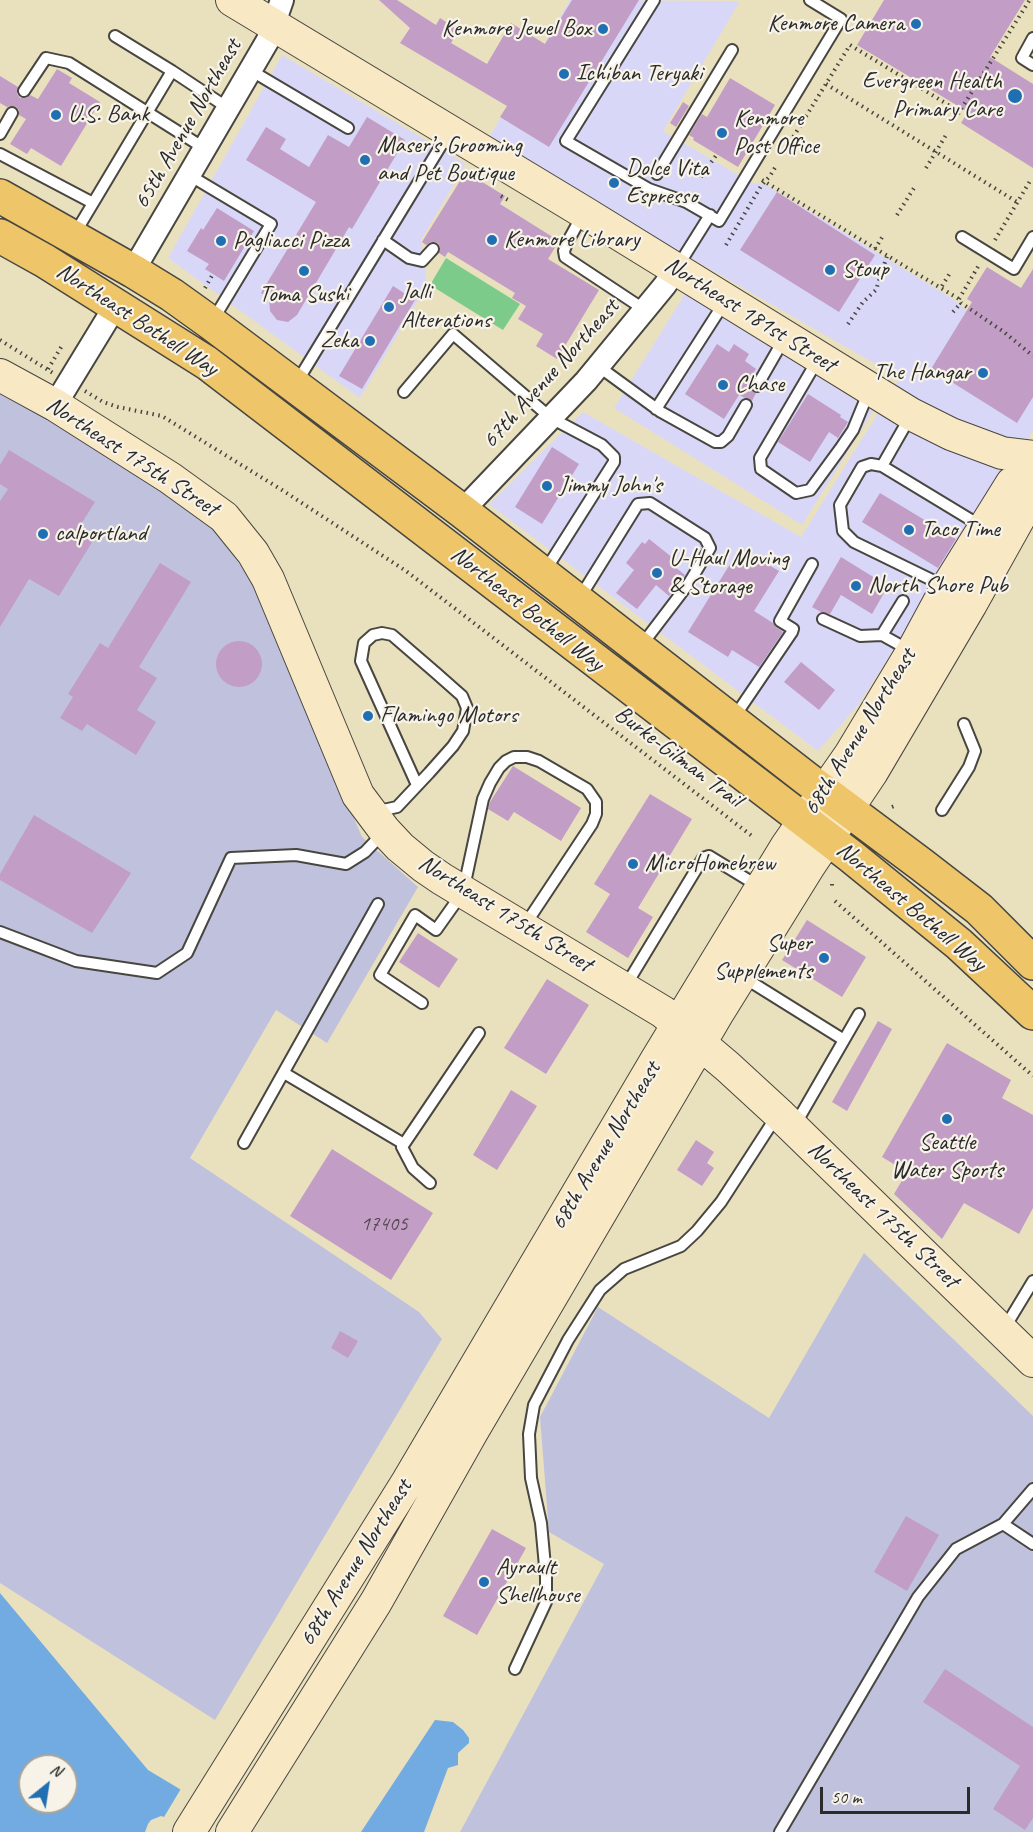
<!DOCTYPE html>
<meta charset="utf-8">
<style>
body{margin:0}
#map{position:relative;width:1033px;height:1832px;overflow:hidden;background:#e9e1be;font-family:Caveat,sans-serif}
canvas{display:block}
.north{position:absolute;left:18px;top:1754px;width:60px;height:60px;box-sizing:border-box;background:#f7f3e8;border:2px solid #a5a39c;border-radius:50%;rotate:30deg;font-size:16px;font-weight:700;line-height:24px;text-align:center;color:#2b2b2b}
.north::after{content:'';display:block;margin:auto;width:21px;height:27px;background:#1f6fb2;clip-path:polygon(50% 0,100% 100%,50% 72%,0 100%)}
.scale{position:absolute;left:820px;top:1787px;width:150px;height:27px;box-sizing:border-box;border:3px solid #2b2b2b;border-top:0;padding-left:8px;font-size:18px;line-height:21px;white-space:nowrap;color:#2b2b2b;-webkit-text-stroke:4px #f7f3e8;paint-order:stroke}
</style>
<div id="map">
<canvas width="1033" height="1832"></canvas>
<div class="north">N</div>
<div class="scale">50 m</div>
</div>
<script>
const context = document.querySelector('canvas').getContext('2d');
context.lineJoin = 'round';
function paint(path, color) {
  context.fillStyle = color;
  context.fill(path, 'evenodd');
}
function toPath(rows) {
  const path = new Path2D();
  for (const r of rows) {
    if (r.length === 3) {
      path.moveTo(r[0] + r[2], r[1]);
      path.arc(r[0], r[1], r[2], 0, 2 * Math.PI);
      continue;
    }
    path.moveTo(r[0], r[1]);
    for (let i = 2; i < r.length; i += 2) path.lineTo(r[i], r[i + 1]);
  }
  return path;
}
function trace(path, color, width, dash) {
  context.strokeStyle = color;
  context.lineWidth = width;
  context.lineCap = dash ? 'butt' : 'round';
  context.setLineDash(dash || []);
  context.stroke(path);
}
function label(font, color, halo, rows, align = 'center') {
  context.font = font + ' Caveat,sans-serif';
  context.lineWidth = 4.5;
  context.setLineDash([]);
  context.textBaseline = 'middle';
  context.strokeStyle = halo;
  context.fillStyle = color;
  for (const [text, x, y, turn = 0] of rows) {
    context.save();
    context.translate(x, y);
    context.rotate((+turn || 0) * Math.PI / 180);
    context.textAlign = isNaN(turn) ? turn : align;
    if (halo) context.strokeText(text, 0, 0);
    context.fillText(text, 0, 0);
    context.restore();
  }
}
const built = toPath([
 [570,0,740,1,663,131,752,183,766,185,953,299,1033,367,1033,431,859,704,818,751,489,504,583,412,801,537,900,378,487,141],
 [282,55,466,164,421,240,427,285,360,398,168,258],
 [685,294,873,411,802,525,614,408]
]);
const industrial = toPath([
 [0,387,204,516,255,585,362,837,418,887,327,1043,276,1010,190,1158,419,1312,442,1339,215,1720,0,1583],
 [864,1253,1033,1416,1033,1832,460,1832,604,1564,549,1532,540,1417,598,1307,769,1418]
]);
const green = toPath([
 [446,258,520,304,503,330,430,285]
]);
const water = toPath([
 [0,1593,148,1770,198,1800,206,1832,0,1832],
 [30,1766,66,1766,66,1802,30,1802],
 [435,1720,453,1722,463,1730,469,1738,469,1743,458,1753,458,1765,448,1768,424,1832,361,1832]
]);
const pier = toPath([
 [182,1787,199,1798,203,1832,145,1832,148,1824,151,1820,161,1816,164,1817]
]);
const building = toPath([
 [379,0,397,0,436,25,440,18,459,30,451,43,487,64,511,23,545,44,572,0,639,0,549,147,500,117,507,106,400,43,410,28],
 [884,0,1025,0,990,57,1033,84,1033,168,961,123,968,112,857,45],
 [57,69,72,78,69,83,100,102,61,166,31,148,27,154,10,144,26,119,19,115,19,110,16,107,11,106,7,107,0,103,0,76,18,87,17,94,20,98,27,98,30,95,38,99],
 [730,78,775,105,738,167,693,140,694,138,689,135,702,114,707,117],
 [683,102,689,106,676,127,670,123],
 [367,117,405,140,352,229,349,227,297,315,288,322,277,320,270,311,269,298,261,293,316,202,246,160,266,127,286,139,280,149,309,167,328,135,349,147],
 [463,176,472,181,474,177,505,196,500,204,559,241,548,259,599,290,557,359,536,346,543,334,518,319,526,306,512,298,515,293,448,252,445,257,439,253,440,247,438,243,431,242,426,245,422,242],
 [777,192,875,255,839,312,740,250],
 [217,208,254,231,224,281,205,269,209,264,187,251,201,228,203,230],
 [987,267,1021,288,1033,269,1033,397,1017,423,931,369,972,302,967,299],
 [393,286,415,300,362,389,339,376],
 [717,344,729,352,734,344,749,354,745,361,756,369,748,381,750,383,751,390,756,393,752,401,739,395,724,419,685,394],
 [808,394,841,415,840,417,848,422,838,438,829,432,810,462,778,442],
 [552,447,579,464,542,524,515,507],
 [9,450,95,502,78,529,94,539,59,596,29,579,0,627,0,501,8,489,0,484,0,465],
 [880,493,956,539,938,568,862,522],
 [649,539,678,562,675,567,685,575,669,596,656,585,637,609,616,593,634,570,626,563,642,542,645,544],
 [740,548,779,571,754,611,773,623,776,627,783,632,759,667,732,650,728,657,688,632],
 [841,557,888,586,872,614,841,595,830,614,821,612,812,607],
 [160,563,191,582,139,667,157,678,137,710,156,722,136,755,87,724,82,731,60,718,73,697,68,694,100,643,108,648],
 [239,664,23],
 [801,662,835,690,819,710,784,682],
 [513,766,581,808,561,841,514,812,508,821,488,809,490,802],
 [650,794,692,819,638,908,653,917,628,958,586,932,610,894,594,884],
 [34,815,131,873,92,933,0,880,0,874],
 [807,920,866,957,842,997,782,960],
 [418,933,458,959,439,988,399,962],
 [547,979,589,1005,546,1074,504,1048],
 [878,1021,892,1029,847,1111,832,1102],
 [947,1043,1011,1080,1002,1098,1033,1115,1033,1208,1019,1234,964,1203,942,1239,894,1194,907,1172,882,1157],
 [511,1090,537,1106,497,1170,473,1155],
 [696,1140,714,1152,707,1163,714,1168,702,1186,677,1170],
 [332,1149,433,1213,391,1280,290,1216],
 [340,1331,358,1341,348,1358,331,1348],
 [906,1516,939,1535,907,1591,874,1572],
 [492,1529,526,1548,477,1635,443,1616],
 [945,1669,1033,1727,1033,1818,1025,1830,993,1809,1020,1766,923,1702]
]);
const path = toPath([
 [826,84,1017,202],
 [958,114,1029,1],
 [787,147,850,45,960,112],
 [926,168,946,135],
 [701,177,717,154],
 [762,180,959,299,961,303,1004,332,1033,356],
 [501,196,510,201],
 [897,215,914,188],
 [995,240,1030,181,1033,181],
 [726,245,761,186,770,176,776,166],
 [875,249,884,234],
 [942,286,950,273],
 [205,288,213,274],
 [959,299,979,265],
 [953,312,961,303],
 [848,324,863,302,876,290,887,256],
 [0,340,53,373],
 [48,369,63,344],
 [85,391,103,402,118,407,162,416,282,490,406,571,752,836],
 [892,807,897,805],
 [832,884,832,889],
 [835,901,1033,1076]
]);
const lane = toPath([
 [654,0,566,141,649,189,686,202,719,221,841,19,810,0],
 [115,36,172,71],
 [1033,38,1022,58,1033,65],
 [250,70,348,128],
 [24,91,46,58,69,63,204,148],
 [0,134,12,113],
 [0,154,93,203],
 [657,174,732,50],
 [189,175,271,224,213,320],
 [583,214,567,243,564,251,565,257,645,310],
 [74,235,172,71,228,108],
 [962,237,1014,269,1033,237],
 [383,240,409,258,422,261,433,249],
 [678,266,710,215],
 [817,361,760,458,761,469,796,493,810,490,840,449,853,430,869,391],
 [598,366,661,412,715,442,721,442,728,436,746,405],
 [297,382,448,134],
 [757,386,784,339],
 [404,392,453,334,551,418,602,445,614,457,614,462,545,571],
 [656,409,724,303],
 [882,466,910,417],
 [944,588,934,581,854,542,843,531,840,505,862,467,871,464,882,466,981,526],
 [579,599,638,504,650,503,705,538,710,548,689,583,641,646],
 [823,619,860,636,882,635,909,650],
 [882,635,903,601],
 [733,719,792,632,793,629,780,621,812,564],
 [942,810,969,767,975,751,964,724],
 [374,812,397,807,429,773,453,746,463,731,467,708,462,696,436,673,392,635,382,633,373,635,364,643,361,661,417,785],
 [0,932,76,961,157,973,187,953,231,858,296,855,346,864,365,852,384,832],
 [743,977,844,1040],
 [625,987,703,858,709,856,758,886],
 [422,1003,380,975,415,915,436,930,463,892,483,799,490,783,499,768,506,761,514,757,527,757,539,761,587,789,596,802,596,814,592,824,525,925],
 [284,1073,404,1144],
 [795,1125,859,1014],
 [244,1143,378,904],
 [430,1183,413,1168,402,1147,479,1033],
 [1004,1329,1033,1281],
 [1003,1524,1033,1489],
 [515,1669,546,1602,546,1577,541,1523,531,1478,529,1434,534,1405,568,1340,600,1290,624,1269,681,1246,697,1231,721,1202,776,1117],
 [780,1832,918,1597,956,1549,1003,1524,1033,1544]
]);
const street = toPath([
 [133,271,268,40,282,0],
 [55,405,116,305],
 [462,511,586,381,665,285,676,269]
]);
const secondary = toPath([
 [232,0,585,213,911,414,951,434,1002,453,1033,457],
 [0,375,55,405,170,478,224,517,253,553,268,579,358,795,385,831,400,847,423,866,442,879,663,1012,728,1067,778,1113,1033,1361],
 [189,1832,408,1481,657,1059,786,847,850,755,912,652,946,589,1012,483,1033,469],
 [232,1832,376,1602,472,1432,719,1011,809,866,872,772,971,604,1033,493]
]);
const primary = toPath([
 [0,196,133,271,172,295,211,323,462,511,807,779,922,865,979,909,1033,963],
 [0,236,45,261,207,363,852,857,959,944,1033,1013]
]);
const markers = [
 [916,24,6,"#1f6fb2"],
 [603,29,6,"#1f6fb2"],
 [564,74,6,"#1f6fb2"],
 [1015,96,8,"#1f6fb2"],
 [56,115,6,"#1f6fb2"],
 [722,133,6,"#1f6fb2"],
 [365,160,6,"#1f6fb2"],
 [614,183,6,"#1f6fb2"],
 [492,240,6,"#1f6fb2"],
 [221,241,6,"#1f6fb2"],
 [830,270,6,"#1f6fb2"],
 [304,271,6,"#1f6fb2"],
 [389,307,6,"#1f6fb2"],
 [370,341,6,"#1f6fb2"],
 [983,373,6,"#1f6fb2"],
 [723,385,6,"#1f6fb2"],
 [547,486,6,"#1f6fb2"],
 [909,530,6,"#1f6fb2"],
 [43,534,6,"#1f6fb2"],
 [657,573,6,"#1f6fb2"],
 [856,586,6,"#1f6fb2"],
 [368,716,6,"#1f6fb2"],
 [633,864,6,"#1f6fb2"],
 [824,958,6,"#1f6fb2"],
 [947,1119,6,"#1f6fb2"],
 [484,1582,6,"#1f6fb2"]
];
const numberNames = [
 ["17405",384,1224]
];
const poiNames = [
 ["Kenmore Camera",904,24,"right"],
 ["Kenmore Jewel Box",591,29,"right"],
 ["Ichiban Teryaki",576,74],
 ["Evergreen Health",1002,82,"right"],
 ["Primary Care",1002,110,"right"],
 ["U.S. Bank",68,115],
 ["Kenmore",734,119],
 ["Post Office",734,147],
 ["Maser’s Grooming",377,146],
 ["and Pet Boutique",377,174],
 ["Dolce Vita",626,169],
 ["Espresso",626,197],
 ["Kenmore Library",504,240],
 ["Pagliacci Pizza",233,241],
 ["Stoup",842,270],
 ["Jalli",401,293],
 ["Alterations",401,321],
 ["Toma Sushi",304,295,"center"],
 ["Zeka",358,341,"right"],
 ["The Hangar",971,373,"right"],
 ["Chase",735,385],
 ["Jimmy John's",559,486],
 ["Taco Time",921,530],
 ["calportland",55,534],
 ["U-Haul Moving",669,559],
 ["& Storage",669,587],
 ["North Shore Pub",868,586],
 ["Flamingo Motors",380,716],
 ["MicroHomebrew",645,864],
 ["Super",812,944,"right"],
 ["Supplements",812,972,"right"],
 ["Seattle",947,1143,"center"],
 ["Water Sports",947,1171,"center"],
 ["Ayrault",496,1568],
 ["Shellhouse",496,1596]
];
const streetNames = [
 ["65th Avenue Northeast",188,124,-60],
 ["Northeast 181st Street",750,315,32],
 ["Northeast Bothell Way",137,320,33],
 ["67th Avenue Northeast",551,374,-48],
 ["Northeast 175th Street",132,457,33],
 ["Northeast Bothell Way",527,609,38],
 ["68th Avenue Northeast",860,732,-58],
 ["Burke-Gilman Trail",678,757,37],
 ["Northeast Bothell Way",911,907,40],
 ["Northeast 175th Street",505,914,32],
 ["68th Avenue Northeast",606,1146,-59],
 ["Northeast 175th Street",883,1215,44],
 ["68th Avenue Northeast",356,1563,-58]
];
paint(built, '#d9d7f8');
paint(industrial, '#c0c2dd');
paint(green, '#7dcb8a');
paint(water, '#72abe2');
paint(pier, '#e9e1be');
paint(building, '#c29dc5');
trace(lane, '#484641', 14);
trace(street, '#484641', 26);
trace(secondary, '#484641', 34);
trace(primary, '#484641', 36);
trace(path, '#484641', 4, [1.5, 4.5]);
trace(lane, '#fff', 10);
trace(street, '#fff', 22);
trace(secondary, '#f8e8c3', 32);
trace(primary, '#eec569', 33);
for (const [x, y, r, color] of markers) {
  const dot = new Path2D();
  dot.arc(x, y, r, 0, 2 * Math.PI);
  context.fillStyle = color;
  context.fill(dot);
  trace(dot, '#f7f3e8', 2);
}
label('21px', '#514852', null, numberNames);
label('24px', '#2b2b2b', '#f7f3e8', poiNames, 'left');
label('24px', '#2b2b2b', '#f7f3e8', streetNames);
</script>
